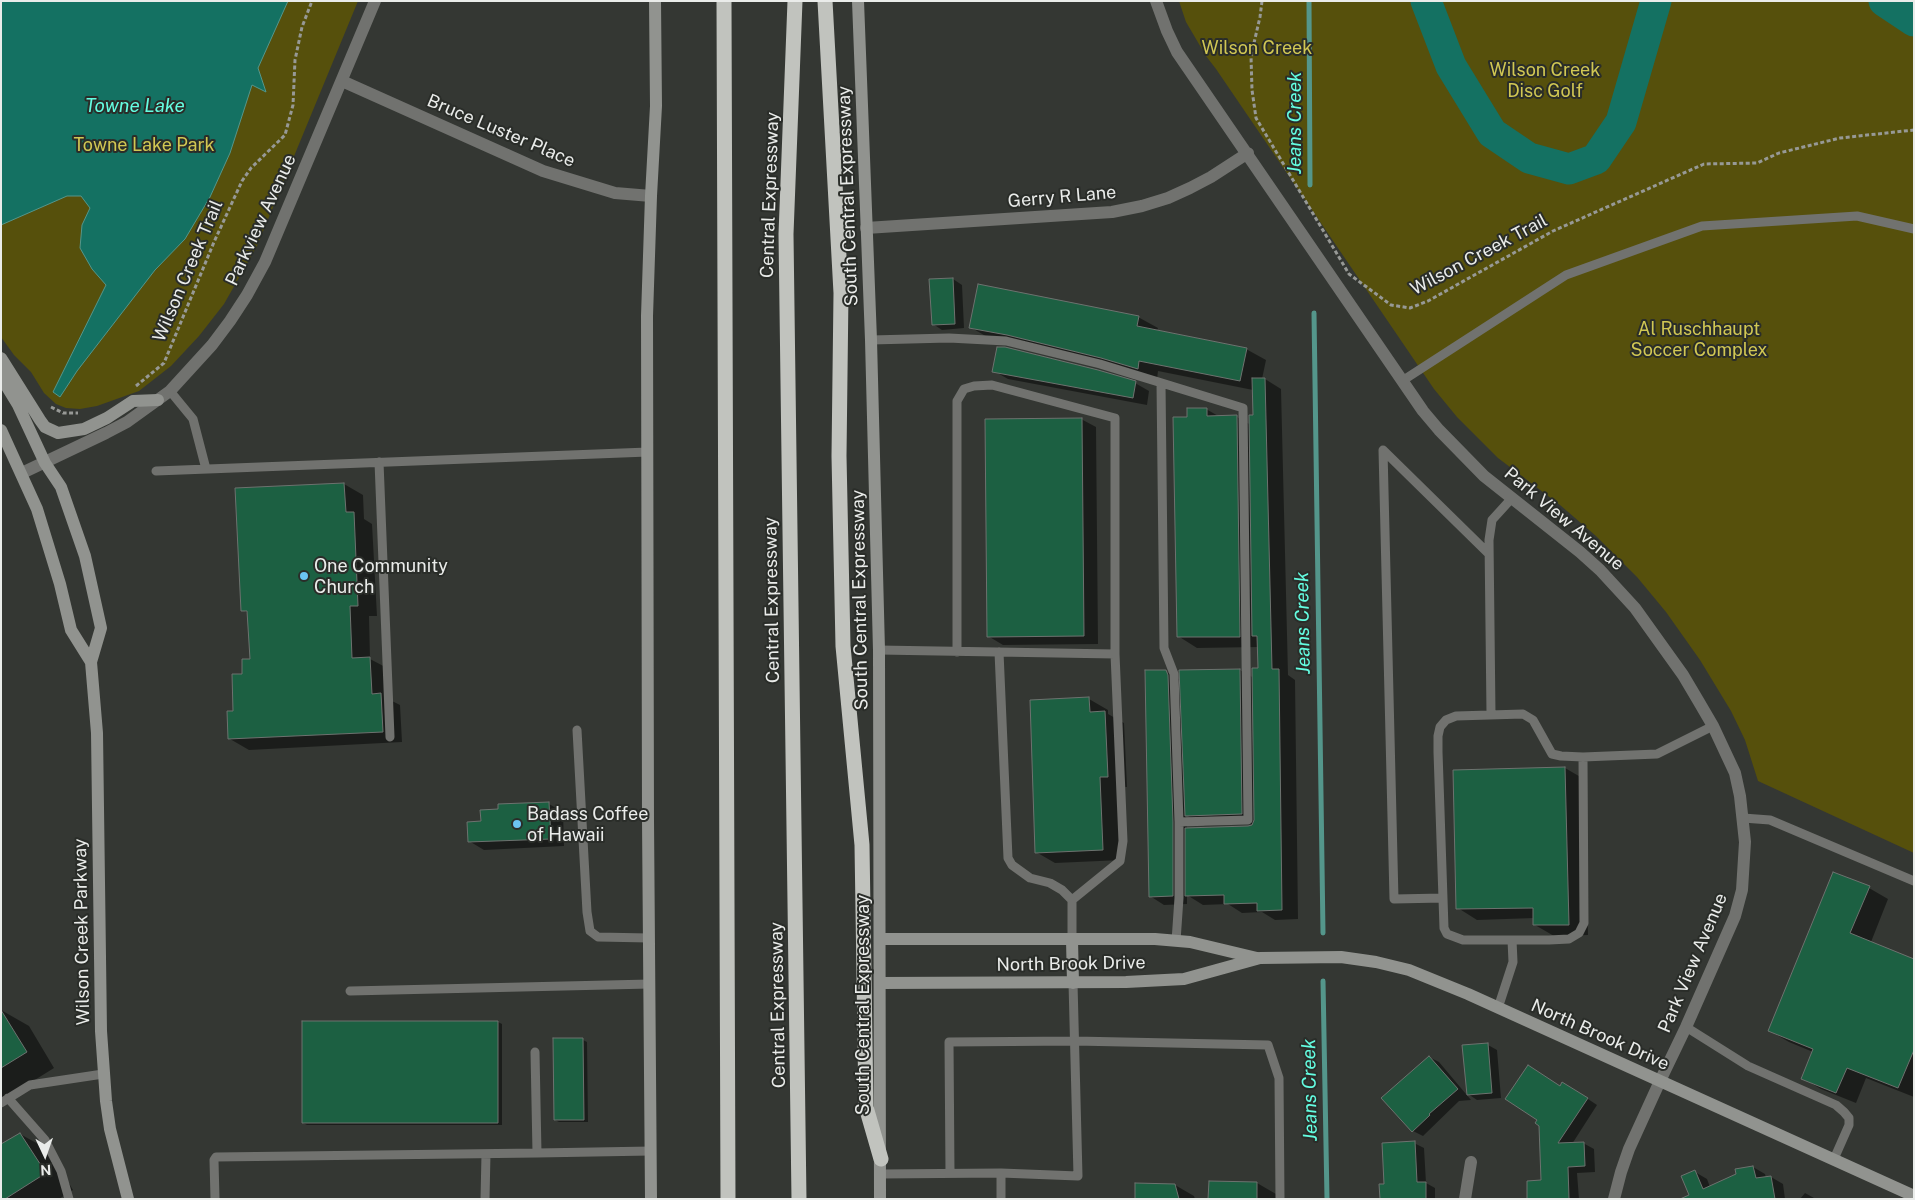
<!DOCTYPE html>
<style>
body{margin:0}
#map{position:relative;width:1915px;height:1200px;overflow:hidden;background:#343733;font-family:"Public Sans",sans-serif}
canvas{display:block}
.frame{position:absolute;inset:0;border:2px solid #eaecea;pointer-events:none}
.north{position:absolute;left:20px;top:1130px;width:50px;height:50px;-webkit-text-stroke:4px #2a2d29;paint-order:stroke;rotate:177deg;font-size:14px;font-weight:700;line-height:20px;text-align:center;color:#eaecea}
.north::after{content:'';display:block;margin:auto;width:18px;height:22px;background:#eaecea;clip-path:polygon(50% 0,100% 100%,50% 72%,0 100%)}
</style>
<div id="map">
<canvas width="1915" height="1200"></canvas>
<div class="frame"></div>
<div class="north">N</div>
</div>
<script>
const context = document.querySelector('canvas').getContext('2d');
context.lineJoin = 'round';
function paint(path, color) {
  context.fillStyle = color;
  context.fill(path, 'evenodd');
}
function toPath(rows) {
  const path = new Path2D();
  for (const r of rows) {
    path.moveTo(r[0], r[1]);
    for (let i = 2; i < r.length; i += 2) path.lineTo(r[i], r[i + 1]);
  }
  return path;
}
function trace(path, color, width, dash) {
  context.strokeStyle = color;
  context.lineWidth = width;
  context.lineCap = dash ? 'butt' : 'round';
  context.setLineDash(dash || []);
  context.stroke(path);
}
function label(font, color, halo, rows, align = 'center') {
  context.font = font + ' "Public Sans",sans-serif';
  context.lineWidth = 4;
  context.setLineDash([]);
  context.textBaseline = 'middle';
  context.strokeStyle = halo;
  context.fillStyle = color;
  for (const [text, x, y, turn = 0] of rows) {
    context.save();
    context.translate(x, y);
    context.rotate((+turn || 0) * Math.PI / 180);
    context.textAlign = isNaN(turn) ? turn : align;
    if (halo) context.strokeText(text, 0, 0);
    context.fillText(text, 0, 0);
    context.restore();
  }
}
const green = toPath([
 [1,1,358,1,257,246,224,304,199,336,171,366,139,391,97,406,80,409,66,408,56,404,44,393,31,372,14,355,1,337],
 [1179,1,1914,1,1914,853,1758,781,1745,740,1731,711,1700,660,1666,612,1637,577,1596,536,1560,505,1498,458,1457,417,1434,389,1216,69,1206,56,1186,22]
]);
const water = toPath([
 [1,1,288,1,258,68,266,92,252,85,230,153,210,197,185,239,155,270,77,371,60,397,53,392,106,285,92,269,80,248,82,225,90,208,81,196,67,196,1,225,1,1]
]);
const shadow = toPath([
 [953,279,962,285,964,328,942,330,933,324],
 [1138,317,1158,328,1157,331,1246,349,1266,360,1262,379,1265,379,1281,389,1288,675,1295,680,1298,919,1275,920,1262,912,1242,913,1228,904,1203,905,1187,895,1187,904,1164,905,1150,896,1166,672,1181,680,1240,670,1254,678,1259,669,1258,647,1197,648,1178,636,1188,418,1206,409,1220,417,1237,417,1251,425,1254,416,1253,390,1158,371,1157,379,989,338,970,327],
 [1186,815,1205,826,1255,824,1248,827,1187,829],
 [994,371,1135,383,1149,391,1147,405,1008,379],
 [1081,419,1096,427,1098,644,1003,645,988,636],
 [344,484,363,495,364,519,372,524,377,616,369,616,370,659,389,669,390,700,400,705,402,742,249,750,230,739,244,675,251,660,249,614,243,610],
 [1089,699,1108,710,1108,714,1124,723,1127,787,1119,787,1122,860,1055,863,1036,852],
 [1565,768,1584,779,1588,935,1554,936,1535,925,1535,918,1477,920,1458,908],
 [549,804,563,812,564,846,484,850,469,841,482,822,499,810],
 [1869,888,1888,899,1871,942,1913,960,1914,957,1914,1097,1866,1078,1856,1103,1821,1089,1802,1078,1813,1052,1789,1042,1770,1031],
 [1,1010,29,1026,54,1068,1,1101],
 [498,1022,502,1024,502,1125,307,1125,303,1123],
 [583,1040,587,1042,588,1122,559,1122,555,1120],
 [1488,1045,1497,1050,1501,1098,1477,1100,1468,1094],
 [1429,1057,1439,1062,1471,1100,1459,1101,1423,1136,1413,1131],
 [1560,1087,1573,1089,1597,1105,1572,1144,1583,1143,1594,1149,1595,1172,1577,1173,1579,1199,1529,1199,1543,1182],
 [20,1134,49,1150,73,1190,59,1199,1,1199],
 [1414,1143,1424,1148,1426,1183,1435,1188,1435,1199,1381,1199,1385,1185],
 [1753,1167,1765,1174,1766,1178,1771,1177,1783,1184,1785,1199,1692,1199,1695,1172,1707,1179,1710,1187],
 [1210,1182,1257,1183,1276,1194,1276,1199,1210,1199],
 [1175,1185,1194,1196,1195,1199,1136,1199],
 [1805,1193,1814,1198,1815,1199,1800,1199]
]);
const stream = toPath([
 [1309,1,1310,185],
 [1314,313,1323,933],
 [1323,981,1327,1199]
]);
const river = toPath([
 [1426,1,1451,66,1492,133,1529,158,1569,169,1596,159,1621,122,1656,1],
 [1884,1,1914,21]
]);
const building = toPath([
 [953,278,955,324,932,325,929,279,953,278],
 [978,284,1139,316,1137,326,1247,348,1240,381,1139,361,1138,369,1101,358,1007,335,969,328,978,284],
 [997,347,1005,347,1098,370,1136,381,1133,398,992,372,997,347],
 [1252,378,1265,378,1272,669,1279,669,1282,910,1257,911,1257,903,1224,904,1224,895,1185,896,1185,828,1248,826,1252,825,1254,820,1252,668,1258,668,1257,636,1252,636,1249,415,1253,415,1252,378],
 [1187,408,1207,408,1207,416,1237,415,1240,637,1177,637,1173,417,1187,417,1187,408],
 [1082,418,1084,636,987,637,985,419,1082,418],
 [344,483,346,512,354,512,358,606,350,606,352,658,370,657,372,694,381,693,383,732,228,739,227,711,233,711,232,674,242,674,242,659,250,659,247,611,241,611,235,488,344,483],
 [1240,669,1242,814,1185,816,1179,670,1240,669],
 [1145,670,1166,670,1168,675,1173,822,1173,896,1149,897,1145,670],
 [1089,697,1090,712,1105,711,1108,777,1100,777,1103,850,1035,853,1030,700,1089,697],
 [1565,767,1569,925,1533,925,1533,908,1456,909,1453,770,1565,767],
 [549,802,551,839,468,842,467,822,481,821,480,810,498,809,498,804,549,802],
 [1833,872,1870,886,1850,933,1914,959,1914,1050,1898,1088,1847,1068,1836,1093,1801,1079,1813,1049,1768,1031,1833,872],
 [1,1010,27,1052,1,1068,1,1010],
 [302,1021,498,1021,498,1123,302,1123,302,1021],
 [553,1038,583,1038,584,1120,554,1120,553,1038],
 [1488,1043,1492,1093,1467,1095,1462,1045,1488,1043],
 [1429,1056,1458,1089,1429,1114,1430,1115,1412,1132,1381,1098,1429,1056],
 [1528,1065,1560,1086,1562,1082,1588,1098,1558,1143,1584,1142,1585,1166,1568,1167,1569,1199,1527,1199,1527,1181,1541,1180,1539,1126,1535,1123,1537,1120,1505,1099,1528,1065],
 [20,1133,46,1173,5,1199,1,1199,1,1144,20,1133],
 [1415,1141,1417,1182,1426,1182,1426,1199,1380,1199,1379,1184,1384,1184,1382,1143,1415,1141],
 [1753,1166,1756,1178,1771,1176,1775,1199,1680,1199,1689,1195,1681,1176,1695,1170,1703,1189,1736,1174,1735,1169,1753,1166],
 [1209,1181,1257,1182,1257,1199,1208,1199,1209,1181],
 [1135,1183,1175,1184,1179,1199,1135,1199,1135,1183]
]);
const path = toPath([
 [1262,1,1260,17,1251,56,1252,90,1256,118,1349,274,1391,305,1410,308,1428,301,1553,231,1704,164,1757,163,1779,153,1840,138,1914,130],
 [136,386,164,363,214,242,242,181,251,168,285,135,293,105,295,60,302,27,312,1],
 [51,407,63,413,78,413]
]);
const lane = toPath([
 [871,340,949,338,1006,341,1100,364,1243,408,1248,820,1179,822,1179,898,1176,941],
 [1402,381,1566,275,1702,226,1857,216,1914,229],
 [1161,383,1164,648,1174,674,1179,822],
 [170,391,193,419,206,469],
 [379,462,390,737],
 [156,471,648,452],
 [879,650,1115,654],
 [957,652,957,401,964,389,974,386,992,385,1115,418,1115,654,1123,841,1120,861,1072,900],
 [999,652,1008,858,1012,865,1030,878,1050,883,1062,890,1072,900,1072,940],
 [1491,714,1489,540,1492,520,1512,498],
 [577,730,587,912,590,931,598,937,649,938],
 [1583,757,1561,756,1552,754,1533,720,1523,714,1456,716,1446,720,1440,727,1438,736,1438,752,1444,928,1447,934,1463,940,1549,940,1569,939,1579,933,1584,923,1583,757,1657,754,1713,726],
 [1743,818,1770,820,1914,881],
 [1443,898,1394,899,1383,450,1489,554],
 [350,991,650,984],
 [1498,1008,1513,962,1512,940],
 [1686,1027,1748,1066,1836,1105,1844,1112,1849,1118,1849,1125,1834,1159],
 [535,1052,537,1153,651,1151],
 [8,1098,45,1140,61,1171,69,1199],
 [1,1103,30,1085,103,1074],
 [950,1173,949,1042,1075,1041,1268,1045,1279,1078,1280,1199],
 [1001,1173,1078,1176,1073,983],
 [881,1174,1001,1173,1001,1199],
 [215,1199,214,1160,216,1157,537,1153],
 [485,1199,486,1154]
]);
const street = toPath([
 [1156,1,1167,31,1177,52,1423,411,1439,430,1484,476,1580,552,1600,570,1635,608,1683,675,1699,702,1713,726,1735,773,1740,796,1745,842,1742,890,1735,916,1686,1027,1660,1081,1629,1149,1621,1172,1614,1199],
 [342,81,543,171,615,193,651,196],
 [866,228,1112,212,1142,206,1168,198,1190,188,1211,177,1248,153],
 [22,473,106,433,127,422,170,391,212,345,230,321,247,295,265,262,375,1],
 [1465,1199,1471,1162]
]);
const secondary = toPath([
 [858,1,871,340,879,650,880,1199],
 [1,358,40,420,45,427,58,433,84,429,107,418,133,401,158,400],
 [1,377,18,405,45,463,61,487,85,556,101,628,91,662,97,733,101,1031,106,1101,110,1129,128,1199],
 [1,430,37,509,60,584,71,630,91,662],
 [880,939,1155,939,1190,942,1257,958],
 [1072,940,1073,983],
 [880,983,1126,982,1184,979,1260,958,1341,957,1376,962,1409,970,1468,994,1914,1196],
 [651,1199,648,820,647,316,651,196,656,106,655,1]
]);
const highway = toPath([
 [724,1,728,1199],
 [795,1,786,234,799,1199],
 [825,1,841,293,839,456,843,646,862,845,866,1107,881,1159]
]);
const markers = [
 [304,576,5,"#6bc3f2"],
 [517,824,5,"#6bc3f2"]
];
const parkNames = [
 ["Wilson Creek",1257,48],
 ["Wilson Creek",1545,70],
 ["Disc Golf",1545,91],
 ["Towne Lake Park",144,145],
 ["Al Ruschhaupt",1699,329],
 ["Soccer Complex",1699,350]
];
const streetNames = [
 ["Bruce Luster Place",501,131,23],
 ["Central Expressway",770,195,-88],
 ["South Central Expressway",848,196,-92],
 ["Gerry R Lane",1062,197,-5],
 ["Parkview Avenue",261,220,-65],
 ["Wilson Creek Trail",1479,255,-28],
 ["Wilson Creek Trail",188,271,-67],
 ["Park View Avenue",1564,519,40],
 ["Central Expressway",772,600,-91],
 ["South Central Expressway",860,600,-91],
 ["Wilson Creek Parkway",82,932,-91],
 ["Park View Avenue",1693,963,-67],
 ["North Brook Drive",1071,964,-1],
 ["Central Expressway",778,1005,-91],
 ["South Central Expressway",863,1005,-90],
 ["North Brook Drive",1600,1035,24]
];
const poiNames = [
 ["One Community",314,566],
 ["Church",314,587],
 ["Badass Coffee",527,814],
 ["of Hawaii",527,835]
];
const waterNames = [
 ["Towne Lake",135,106],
 ["Jeans Creek",1295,123,-90],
 ["Jeans Creek",1303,623,-91],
 ["Jeans Creek",1310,1090,-91]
];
paint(green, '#56500c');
paint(water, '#147162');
trace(water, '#54968b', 1);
paint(shadow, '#0007');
trace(stream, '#54968b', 5);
trace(river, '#147162', 31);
paint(building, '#1c6042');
trace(building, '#6d726f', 1);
trace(path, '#979996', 3, [4, 2.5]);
trace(lane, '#71726f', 9);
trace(street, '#71726f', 12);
trace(secondary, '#91938f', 12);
trace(highway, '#c1c3be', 15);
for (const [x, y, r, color] of markers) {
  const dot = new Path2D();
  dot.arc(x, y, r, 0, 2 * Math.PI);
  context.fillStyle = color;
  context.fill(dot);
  trace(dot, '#2a2d29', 2);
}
label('18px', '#d1c753', '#2a2d29', parkNames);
label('18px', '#eaecea', '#2a2d29', streetNames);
label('18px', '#eaecea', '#2a2d29', poiNames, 'left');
label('italic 19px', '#64fee2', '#2a2d29', waterNames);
</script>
